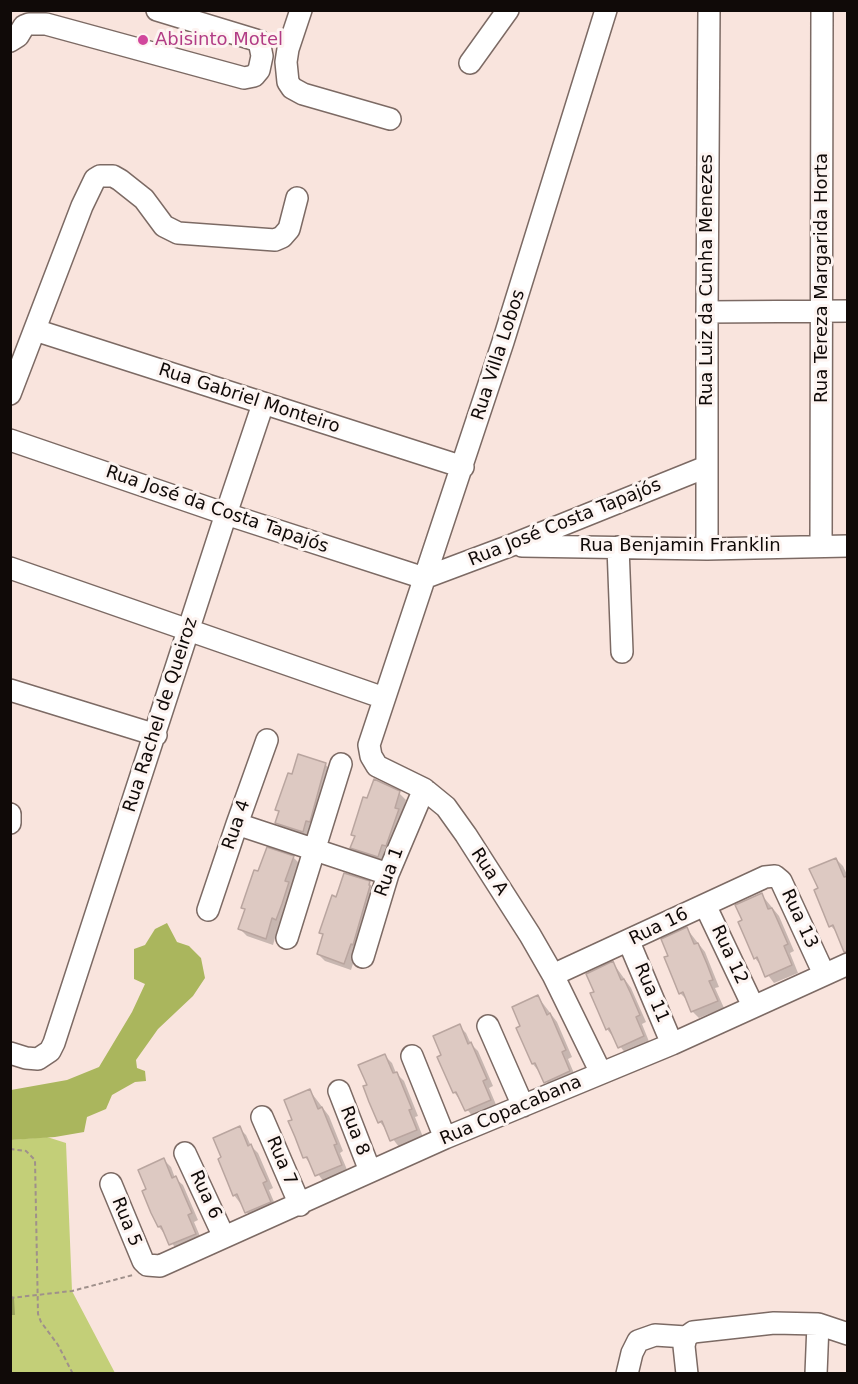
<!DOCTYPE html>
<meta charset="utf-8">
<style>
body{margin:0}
#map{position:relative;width:858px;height:1384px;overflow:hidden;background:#f9e4dd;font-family:"DejaVu Sans",sans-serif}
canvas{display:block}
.frame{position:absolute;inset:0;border:12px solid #100a08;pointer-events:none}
</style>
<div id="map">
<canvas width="858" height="1384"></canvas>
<div class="frame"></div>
</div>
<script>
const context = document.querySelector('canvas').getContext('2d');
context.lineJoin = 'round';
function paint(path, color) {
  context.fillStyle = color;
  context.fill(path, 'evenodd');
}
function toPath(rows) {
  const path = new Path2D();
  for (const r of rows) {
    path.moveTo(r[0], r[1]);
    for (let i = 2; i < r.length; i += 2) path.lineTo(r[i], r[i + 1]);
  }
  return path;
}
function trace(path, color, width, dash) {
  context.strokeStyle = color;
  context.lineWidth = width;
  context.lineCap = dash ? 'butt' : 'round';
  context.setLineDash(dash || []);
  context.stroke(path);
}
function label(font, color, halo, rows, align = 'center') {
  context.font = font + ' "DejaVu Sans",sans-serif';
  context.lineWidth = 6;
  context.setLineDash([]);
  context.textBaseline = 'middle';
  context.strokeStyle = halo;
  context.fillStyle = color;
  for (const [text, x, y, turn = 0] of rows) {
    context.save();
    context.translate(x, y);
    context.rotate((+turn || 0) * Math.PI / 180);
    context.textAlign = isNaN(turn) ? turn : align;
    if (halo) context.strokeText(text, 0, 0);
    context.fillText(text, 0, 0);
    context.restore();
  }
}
const green = toPath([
 [47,1137,66,1143,72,1291,115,1373,11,1373,11,1140]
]);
const forest = toPath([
 [167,923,177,942,189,946,201,958,205,978,193,996,158,1029,136,1060,137,1068,145,1071,146,1081,135,1082,112,1095,106,1109,87,1117,84,1132,55,1137,11,1140,11,1090,67,1080,99,1067,132,1012,145,984,134,979,134,949,145,945,155,929]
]);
const shadow = toPath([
 [325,764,332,772,310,838,284,830,277,823,280,813,277,810,293,776],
 [399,793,406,800,402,814,405,817,385,863,359,855,352,848,356,837,352,834],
 [293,857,300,864,283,926,279,924,273,945,247,936,240,929,246,910,243,907,258,873],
 [836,859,843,866,848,877,838,934,831,926,820,889],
 [369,883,376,890,351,970,325,961,318,954,324,936,321,933],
 [761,894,779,916,794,951,790,953,798,973,774,983,755,958],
 [687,929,705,952,719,987,715,988,724,1008,699,1018,692,1011,688,1001,680,993,670,956],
 [613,963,631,988,646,1022,642,1024,650,1044,626,1054,607,1029,596,992],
 [538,997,557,1022,572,1057,568,1059,576,1078,552,1089,533,1064,522,1027],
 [459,1026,466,1033,471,1044,478,1051,493,1086,489,1088,497,1107,473,1117,454,1092,443,1056],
 [385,1056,392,1063,396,1073,404,1081,418,1116,415,1117,423,1137,399,1147,380,1122,369,1085],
 [310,1091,329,1116,343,1151,340,1153,348,1172,324,1182,305,1157,294,1121],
 [239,1128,246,1135,251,1146,258,1153,273,1188,269,1190,277,1209,253,1220,234,1195],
 [164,1160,171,1167,175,1178,183,1185,198,1220,194,1222,202,1241,178,1251,159,1227,148,1190],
 [10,1294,14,1298,15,1315,10,1315]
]);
const building = toPath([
 [298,754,326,763,310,822,306,821,303,832,275,823,279,811,275,810,288,773,292,774,298,754],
 [374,779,400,791,395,808,399,809,386,846,382,845,378,857,350,848,355,836,351,835,358,813,363,797,367,798,374,779],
 [267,847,294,856,285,881,289,882,282,904,276,920,272,918,266,939,238,929,245,909,241,908,254,870,258,871,267,847],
 [836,858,844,877,848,876,848,952,844,952,833,925,829,927,823,912,814,890,818,888,809,869,836,858],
 [344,873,370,881,369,885,370,886,353,945,351,944,344,964,317,954,323,934,319,933,332,895,336,897,344,873],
 [762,893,768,909,772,908,777,919,788,944,784,946,792,965,765,977,757,957,754,959,745,938,738,922,742,920,735,905,762,893],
 [687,927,694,944,698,943,707,964,713,980,709,981,718,1001,691,1012,683,992,679,994,673,979,664,957,668,956,661,939,687,927],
 [613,961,621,980,624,979,631,994,640,1015,636,1017,644,1036,618,1048,609,1028,606,1030,597,1009,590,993,594,992,586,974,613,961],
 [538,995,547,1015,550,1013,559,1034,566,1050,562,1052,570,1071,544,1083,535,1063,532,1064,516,1028,520,1026,512,1007,538,995],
 [460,1024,468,1044,471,1042,480,1063,487,1079,483,1081,491,1100,465,1111,456,1092,453,1093,437,1057,441,1055,433,1036,460,1024],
 [385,1054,393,1073,397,1072,403,1087,412,1109,409,1110,417,1130,390,1141,382,1121,378,1123,369,1102,363,1086,367,1085,358,1065,385,1054],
 [310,1089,318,1109,322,1107,328,1122,337,1144,334,1145,342,1165,315,1176,307,1157,303,1158,295,1137,288,1121,292,1120,284,1100,310,1089],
 [240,1126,248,1146,251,1144,260,1166,267,1181,263,1183,271,1202,245,1213,237,1194,233,1196,227,1181,218,1159,221,1157,213,1138,240,1126],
 [164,1158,172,1178,176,1176,185,1197,192,1213,188,1215,196,1234,169,1245,161,1226,158,1227,151,1213,142,1191,146,1189,138,1170,164,1158]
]);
const path = toPath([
 [10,1149,26,1151,35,1160,38,1314,41,1322,58,1345,73,1374],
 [10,1298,72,1291,133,1275]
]);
const minor = toPath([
 [301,10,288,49,286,62,288,82,292,88,303,94,390,119],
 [10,41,18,36,24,26,29,24,46,24,244,78,254,76,259,70,262,56,259,41,157,10],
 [470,63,508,10],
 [707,312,848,311],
 [35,330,463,467],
 [10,394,82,206,95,179,100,176,113,176,120,180,144,199,164,226,178,233,275,240,282,237,289,229,297,198],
 [10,440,226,514,424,578,512,545,706,467],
 [821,545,822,10],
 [522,546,707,549,848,546],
 [618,547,622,652],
 [707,549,707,312,709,10],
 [10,568,384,698],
 [10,690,156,735],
 [10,814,10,823],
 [237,824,388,874],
 [705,905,753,1006],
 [208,910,237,824,267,740],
 [287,938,341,764],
 [629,942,672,1044],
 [363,957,388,874,424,789],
 [553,975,765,877,775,876,781,881,824,974],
 [488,1026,523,1106],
 [10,1053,26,1058,38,1059,50,1051,54,1043,226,514,263,404],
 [412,1056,445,1138],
 [601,1073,553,975,530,935,466,835,446,807,424,789,377,766,371,756,369,745,503,342,606,10],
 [339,1091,370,1171],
 [262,1117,300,1205],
 [185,1153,224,1237],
 [111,1184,143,1261,147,1265,160,1266,445,1138,672,1044,848,964],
 [818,1324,848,1334],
 [627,1374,632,1353,638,1341,655,1335,686,1337],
 [687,1374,684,1346,686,1337,693,1332,774,1323,818,1324,816,1374]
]);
const markers = [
 [143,40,6,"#d1479c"]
];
const hotelNames = [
 ["Abisinto Motel",155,40]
];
const streetNames = [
 ["Rua Tereza Margarida Horta",822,278,-90],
 ["Rua Luiz da Cunha Menezes",707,280,-90],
 ["Rua Villa Lobos",499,355,-72],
 ["Rua Gabriel Monteiro",249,399,18],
 ["Rua José da Costa Tapajós",217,510,19],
 ["Rua José Costa Tapajós",565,523,-22],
 ["Rua Benjamin Franklin",680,546],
 ["Rua Rachel de Queiroz",161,715,-72],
 ["Rua 4",237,825,-71],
 ["Rua 1",390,872,-70],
 ["Rua A",489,872,57],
 ["Rua 13",799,919,65],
 ["Rua 16",659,927,-26],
 ["Rua 12",729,955,65],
 ["Rua 11",651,993,67],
 ["Rua Copacabana",511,1111,-23],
 ["Rua 8",354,1131,69],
 ["Rua 7",281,1161,67],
 ["Rua 6",205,1195,65],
 ["Rua 5",126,1222,68]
];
paint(green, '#c3cf78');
paint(forest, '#aab65d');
paint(shadow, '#0003');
paint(building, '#ddc9c2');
trace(building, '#b9a59f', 1.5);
trace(minor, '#7c6a64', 24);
trace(path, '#9f908b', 2, [4.5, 3]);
trace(minor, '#fff', 21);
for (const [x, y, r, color] of markers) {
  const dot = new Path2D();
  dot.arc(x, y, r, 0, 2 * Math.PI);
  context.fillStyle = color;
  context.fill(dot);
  trace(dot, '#fdf4f1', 2);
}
label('18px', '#b23c85', '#fdf4f1', hotelNames, 'left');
label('18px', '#100a08', '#fdf4f1', streetNames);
</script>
